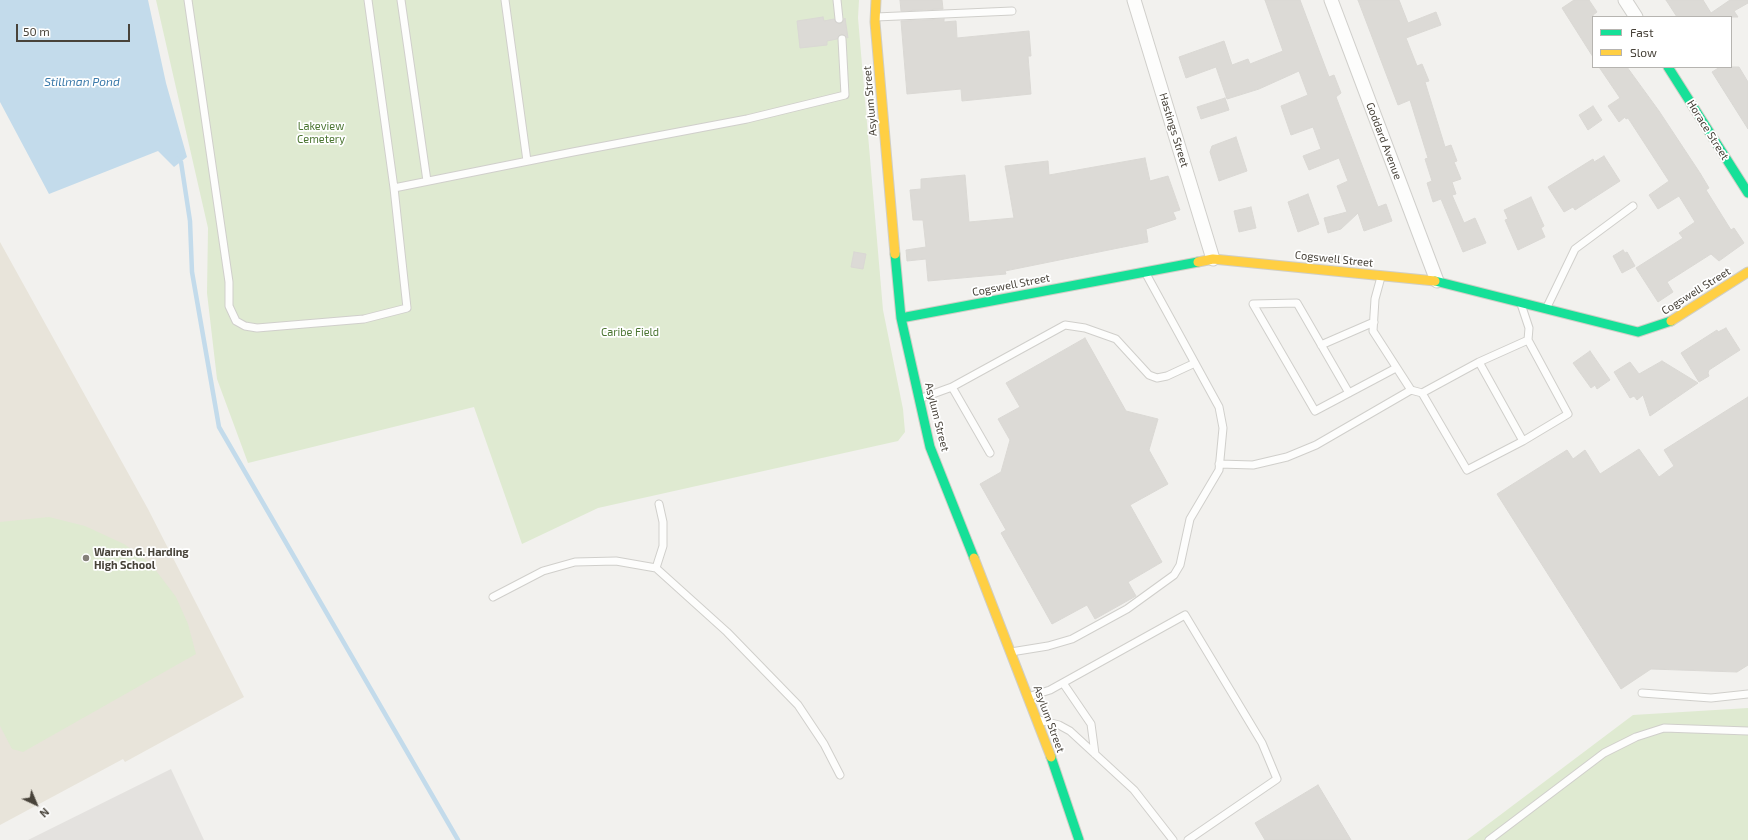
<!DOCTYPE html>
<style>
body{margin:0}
#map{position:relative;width:1748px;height:840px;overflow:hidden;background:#f2f1ee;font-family:"Exo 2",sans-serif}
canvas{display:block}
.legend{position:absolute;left:1592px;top:16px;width:140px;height:52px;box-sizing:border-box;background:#fff;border:1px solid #b6b4b0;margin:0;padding:5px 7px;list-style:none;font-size:12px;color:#48433a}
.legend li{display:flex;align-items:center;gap:8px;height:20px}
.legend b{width:20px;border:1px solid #b6b4b0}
.north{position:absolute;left:16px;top:784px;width:40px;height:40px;-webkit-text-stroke:3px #fff;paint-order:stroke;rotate:136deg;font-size:11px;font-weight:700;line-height:16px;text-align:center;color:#48433a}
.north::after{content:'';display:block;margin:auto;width:14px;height:18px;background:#48433a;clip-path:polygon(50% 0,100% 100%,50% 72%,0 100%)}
.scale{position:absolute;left:16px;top:24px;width:114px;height:18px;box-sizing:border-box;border:2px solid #48433a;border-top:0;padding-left:5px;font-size:12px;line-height:14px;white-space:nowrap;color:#48433a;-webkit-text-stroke:3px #fff;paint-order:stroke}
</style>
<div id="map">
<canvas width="1748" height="840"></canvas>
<ul class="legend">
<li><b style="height:5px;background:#16e098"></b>Fast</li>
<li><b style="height:5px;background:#ffcf43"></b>Slow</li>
</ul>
<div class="north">N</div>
<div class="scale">50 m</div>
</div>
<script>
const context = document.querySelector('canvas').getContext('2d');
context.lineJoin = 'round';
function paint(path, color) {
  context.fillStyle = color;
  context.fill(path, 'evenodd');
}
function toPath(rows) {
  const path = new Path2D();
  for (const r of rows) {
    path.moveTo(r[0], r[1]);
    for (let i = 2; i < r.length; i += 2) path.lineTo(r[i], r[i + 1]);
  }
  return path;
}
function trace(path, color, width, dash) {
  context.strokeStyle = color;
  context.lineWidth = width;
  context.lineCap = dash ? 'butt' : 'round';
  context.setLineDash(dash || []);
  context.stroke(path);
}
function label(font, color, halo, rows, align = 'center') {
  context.font = font + ' "Exo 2",sans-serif';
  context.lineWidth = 3.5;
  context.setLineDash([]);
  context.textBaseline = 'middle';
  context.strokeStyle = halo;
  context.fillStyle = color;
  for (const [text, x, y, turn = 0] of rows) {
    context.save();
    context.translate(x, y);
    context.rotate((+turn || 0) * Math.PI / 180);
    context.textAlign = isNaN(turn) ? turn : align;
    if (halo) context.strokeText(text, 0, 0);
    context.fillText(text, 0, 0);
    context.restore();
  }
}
const education = toPath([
 [0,242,148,509,244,697,125,762,123,759,0,825]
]);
const green = toPath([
 [156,0,859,0,858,18,883,310,903,409,905,432,898,441,598,508,522,544,474,407,248,463,217,379,207,293,208,228],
 [49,517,85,526,124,544,151,564,176,597,188,624,196,654,23,752,12,749,0,726,0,522],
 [1748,708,1748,840,1467,840,1633,715]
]);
const parking = toPath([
 [171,769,204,840,28,840]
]);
const water = toPath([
 [0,0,148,0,166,83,187,157,174,167,158,151,49,194,0,102]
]);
const stream = toPath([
 [177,159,181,162,190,221,192,272,219,427,458,840]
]);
const building = toPath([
 [900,0,942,0,943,9,901,11,900,0],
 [1265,0,1300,0,1329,77,1334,75,1341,93,1336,97,1378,207,1386,204,1392,221,1364,231,1358,213,1341,229,1328,233,1324,218,1347,212,1337,186,1348,181,1339,158,1309,170,1303,156,1321,149,1313,127,1291,135,1281,106,1308,95,1299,71,1259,89,1227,99,1216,67,1186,78,1179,57,1224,41,1232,65,1248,59,1250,64,1283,51,1265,0],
 [1358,0,1399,0,1408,23,1436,12,1441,25,1406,38,1417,66,1422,64,1429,81,1425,82,1445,147,1451,145,1457,161,1454,162,1461,179,1452,182,1456,194,1452,195,1464,223,1475,218,1486,243,1463,252,1441,199,1433,202,1427,183,1432,181,1425,159,1428,158,1410,100,1398,105,1358,0],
 [1574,0,1589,0,1597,12,1593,15,1593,57,1562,8,1574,0],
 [1666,0,1703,0,1711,13,1730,0,1748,0,1748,3,1734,11,1738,17,1677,17,1666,0],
 [823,17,824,21,834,19,839,24,842,23,845,18,848,38,841,34,837,39,827,41,827,45,800,48,797,21,823,17],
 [944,19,944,22,956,21,957,38,1029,31,1031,56,1028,56,1031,94,962,101,961,89,907,94,901,21,944,19],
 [1599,67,1627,67,1659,111,1700,173,1709,188,1706,190,1731,230,1734,228,1744,243,1719,261,1711,254,1667,282,1673,292,1658,302,1636,268,1683,238,1679,233,1695,222,1679,196,1658,209,1649,195,1669,181,1628,118,1626,119,1625,117,1619,122,1608,106,1620,98,1599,67],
 [1720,67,1739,67,1748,82,1748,129,1712,72,1720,67],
 [1225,98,1229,110,1201,119,1197,107,1225,98],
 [1593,106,1602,120,1588,130,1579,115,1593,106],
 [1236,137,1247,171,1219,181,1210,152,1212,146,1236,137],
 [1604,156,1620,181,1575,210,1573,207,1564,212,1548,187,1593,159,1594,162,1604,156],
 [1145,158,1150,181,1168,176,1180,210,1173,212,1176,219,1146,229,1148,242,1005,271,1006,274,928,281,926,259,907,261,906,250,926,247,923,220,913,220,910,190,921,189,921,179,965,175,969,222,1014,218,1005,166,1048,161,1049,175,1145,158],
 [1308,194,1319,224,1298,232,1288,202,1308,194],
 [1531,197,1544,226,1541,228,1545,237,1518,250,1505,220,1508,219,1504,210,1531,197],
 [1251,207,1256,228,1239,232,1234,211,1251,207],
 [1623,250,1625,253,1627,252,1635,266,1622,273,1613,256,1623,250],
 [854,252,866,254,863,269,851,267,854,252],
 [1726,328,1740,350,1709,370,1708,373,1709,376,1699,382,1681,353,1717,330,1718,332,1726,328],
 [1085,338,1126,411,1158,419,1149,450,1168,484,1130,505,1162,562,1128,582,1136,596,1095,619,1087,605,1052,624,1001,533,1006,530,980,484,1001,472,1010,440,998,419,1020,407,1006,383,1085,338],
 [1590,351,1610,380,1597,389,1595,385,1591,388,1573,363,1590,351],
 [1662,361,1698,383,1650,416,1643,395,1637,400,1634,396,1630,398,1614,372,1630,362,1639,374,1662,361],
 [1748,397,1748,665,1737,672,1651,669,1621,689,1497,494,1567,450,1573,459,1585,450,1600,474,1639,449,1659,477,1674,466,1664,450,1748,397],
 [1318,785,1351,840,1265,840,1255,823,1318,785]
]);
const lane = toPath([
 [188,0,229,282,229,306,236,321,245,326,257,328,364,319,407,308,394,188,368,0],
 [401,0,427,181],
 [505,0,527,161],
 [837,0,839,19],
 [876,17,1012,11],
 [394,188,573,152,747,119,845,95,842,39],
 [1381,277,1375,299,1373,331,1411,390,1422,393,1479,362,1523,441],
 [1546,309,1575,249,1633,206],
 [1321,345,1374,322],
 [1479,362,1528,340],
 [952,387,990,453],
 [1349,393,1297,303,1253,304,1315,411,1396,368],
 [1422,393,1467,470,1523,441,1568,414,1528,340,1529,328,1521,304],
 [919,399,952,387,1065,325,1085,328,1116,339,1149,375,1157,378,1167,376,1195,363],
 [1219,464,1253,465,1287,457,1316,445,1411,390],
 [656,568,727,632,798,705,824,744,840,775],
 [493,597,543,571,575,562,616,561,656,568,663,546,663,522,659,504],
 [1011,652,1048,646,1072,639,1127,609,1174,575,1180,565,1190,519,1219,470,1223,428,1219,407,1145,272],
 [1063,683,1091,724,1095,754],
 [1642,693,1711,698,1748,694],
 [1028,697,1050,690,1185,615,1262,743,1277,779,1188,840],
 [1039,720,1059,725,1070,731,1134,790,1173,840],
 [1489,840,1604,753,1636,737,1664,728,1748,731]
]);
const street = toPath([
 [1134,0,1213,259],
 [1331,0,1437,281],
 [1625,0,1636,17]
]);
const fast = toPath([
 [1668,67,1748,193],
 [895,254,901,318,930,447,974,558],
 [1435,281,1638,332,1671,321],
 [901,318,1198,262],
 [1051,757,1079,840]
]);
const slow = toPath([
 [876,0,875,22,895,254],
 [1198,262,1213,259,1435,281],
 [1671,321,1748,272],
 [974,558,1051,757]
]);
const markers = [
 [86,558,4,"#848079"]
];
const streetNames = [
 ["Asylum Street",870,101,-95],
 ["Hastings Street",1174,130,73],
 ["Horace Street",1708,130,58],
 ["Goddard Avenue",1384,141,69],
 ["Cogswell Street",1334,259,6],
 ["Cogswell Street",1011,285,-11],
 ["Cogswell Street",1696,291,-32],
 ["Asylum Street",937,417,76],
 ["Asylum Street",1049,719,70]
];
const parkNames = [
 ["Lakeview",321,126],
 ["Cemetery",321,139],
 ["Caribe Field",630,332]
];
const poiNames = [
 ["Warren G. Harding",94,552],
 ["High School",94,565]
];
const waterNames = [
 ["Stillman Pond",82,82]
];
paint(education, '#e8e4da');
paint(green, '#dfead1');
paint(parking, '#e4e2df');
paint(water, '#c3dbeb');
trace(stream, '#c3dbeb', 4.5);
paint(building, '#dcdad6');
trace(building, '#dad8d4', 1);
trace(lane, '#d0cfcb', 9);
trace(street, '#d0cfcb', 15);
trace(fast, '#d0cec5', 11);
trace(slow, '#d0cec5', 11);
trace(lane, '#fdfdfc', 7);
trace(street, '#fdfdfc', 13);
trace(fast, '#16e098', 9);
trace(slow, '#ffcf43', 9);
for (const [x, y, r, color] of markers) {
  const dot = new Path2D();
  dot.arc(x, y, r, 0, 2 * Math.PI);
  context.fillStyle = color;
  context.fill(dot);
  trace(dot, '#fff', 1.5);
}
label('11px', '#48433a', '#fff', streetNames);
label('11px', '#4b7532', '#fff', parkNames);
label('bold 11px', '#48433a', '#fff', poiNames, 'left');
label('italic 12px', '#3c7bab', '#fff', waterNames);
</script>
